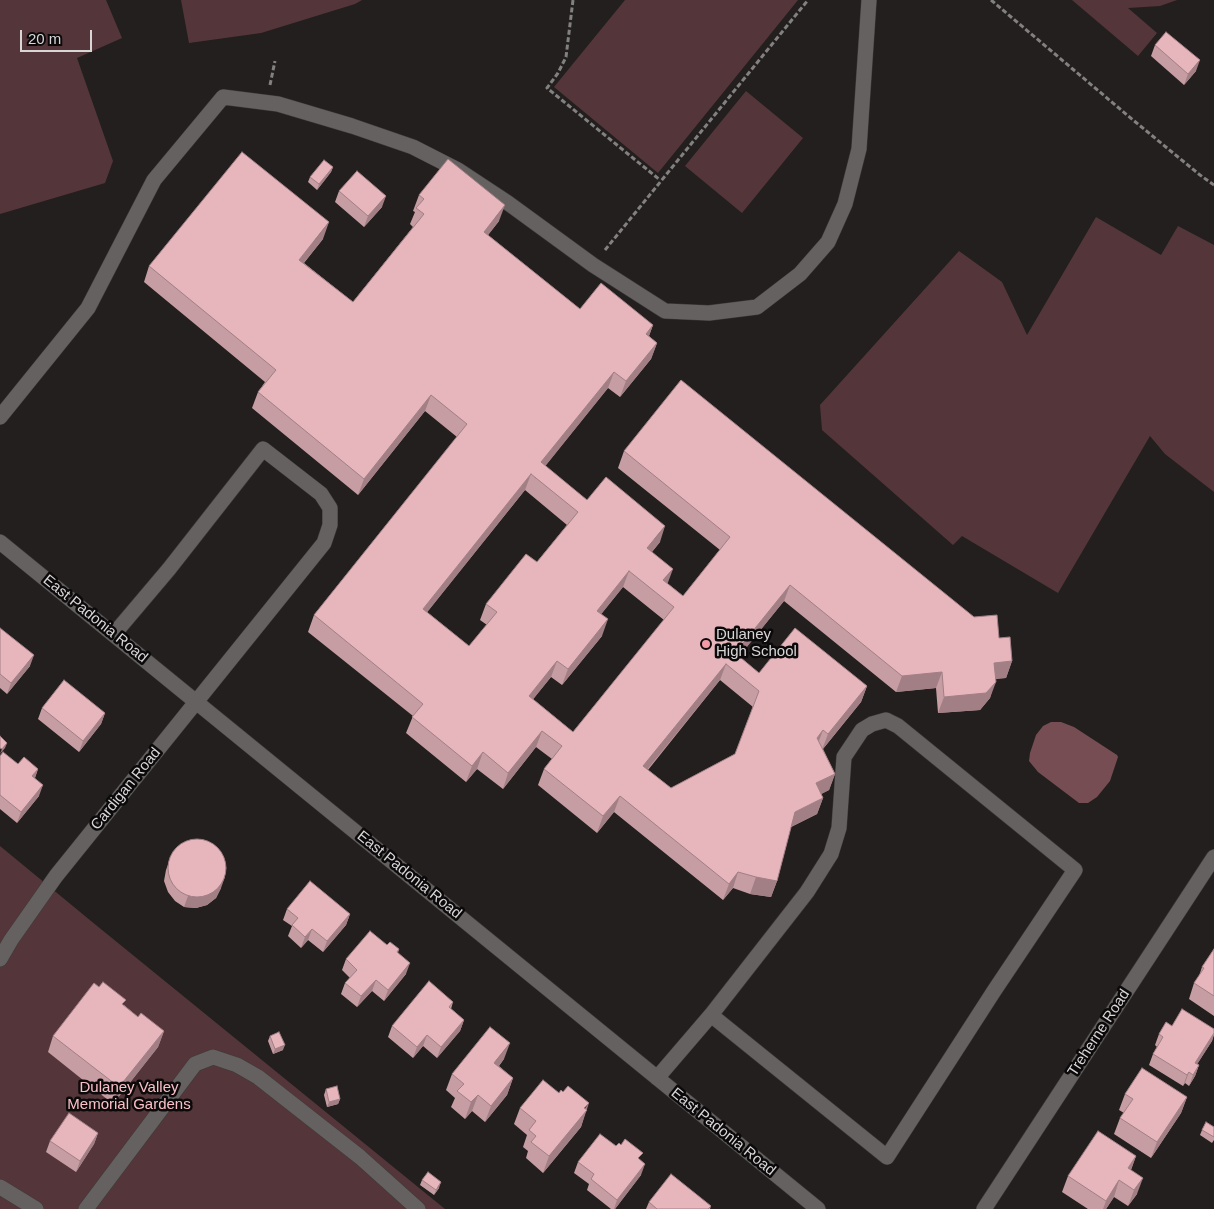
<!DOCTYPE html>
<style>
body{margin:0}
#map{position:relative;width:1214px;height:1209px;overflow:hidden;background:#231f1f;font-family:Arial,sans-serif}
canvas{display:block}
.scale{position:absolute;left:20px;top:30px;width:72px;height:22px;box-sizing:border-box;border:2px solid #d8d6d6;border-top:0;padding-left:6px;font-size:15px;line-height:18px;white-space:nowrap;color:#d8d6d6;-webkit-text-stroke:4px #0b0909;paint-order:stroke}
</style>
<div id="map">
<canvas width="1214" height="1209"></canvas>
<div class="scale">20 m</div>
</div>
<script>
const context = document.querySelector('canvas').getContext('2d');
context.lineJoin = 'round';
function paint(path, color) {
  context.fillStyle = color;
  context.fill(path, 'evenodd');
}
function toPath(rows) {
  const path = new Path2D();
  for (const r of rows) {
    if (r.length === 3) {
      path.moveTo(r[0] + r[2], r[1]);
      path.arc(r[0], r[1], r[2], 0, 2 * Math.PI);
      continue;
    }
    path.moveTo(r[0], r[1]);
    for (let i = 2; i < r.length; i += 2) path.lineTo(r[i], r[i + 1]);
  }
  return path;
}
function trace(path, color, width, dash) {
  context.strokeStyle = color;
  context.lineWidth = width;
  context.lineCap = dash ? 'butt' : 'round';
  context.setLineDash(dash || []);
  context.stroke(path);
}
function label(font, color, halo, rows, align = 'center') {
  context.font = font + ' Arial,sans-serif';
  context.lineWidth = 5;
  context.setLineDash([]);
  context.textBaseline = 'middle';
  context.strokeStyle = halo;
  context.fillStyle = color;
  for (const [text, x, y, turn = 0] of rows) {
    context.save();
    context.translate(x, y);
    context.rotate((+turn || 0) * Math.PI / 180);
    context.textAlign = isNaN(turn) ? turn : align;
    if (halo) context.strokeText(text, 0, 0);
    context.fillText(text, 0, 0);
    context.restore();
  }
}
const green = toPath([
 [0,0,106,0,122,38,77,58,113,161,105,183,0,214],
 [181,0,362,0,355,4,261,33,189,43],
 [625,0,798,0,658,173,554,87],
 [1072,0,1177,0,1160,6,1128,8,1157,33,1138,56],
 [746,91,803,138,742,213,685,166],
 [1096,217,1161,255,1178,226,1214,245,1214,492,1165,454,1150,436,1058,593,962,536,953,545,822,430,820,405,959,251,1002,282,1027,335],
 [0,846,91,921,445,1209,0,1209]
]);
const water = toPath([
 [1051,722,1061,722,1074,727,1117,755,1118,757,1110,781,1097,797,1088,803,1079,803,1038,772,1029,761,1030,753,1036,735,1043,726]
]);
const path = toPath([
 [573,0,566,57,558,73,547,88,660,180],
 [991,0,1133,120,1200,175,1214,185],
 [270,85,275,61],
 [605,250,808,0]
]);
const minor = toPath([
 [0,417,88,308,154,180,223,97,278,104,352,126,413,147,458,170,508,203,593,265,665,311,709,313,757,307,800,274,828,242,845,204,859,149,869,0],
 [0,542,818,1209],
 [0,959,11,940,56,876,324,543,330,525,330,508,321,494,263,449,169,569,114,634],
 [657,1078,711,1015,887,1157,994,991,1075,870,898,726,886,720,872,724,862,730,844,757,839,828,831,854,807,892,711,1015],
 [0,1187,36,1209],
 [86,1209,195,1064,213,1057,237,1065,258,1077,360,1157,418,1209],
 [984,1209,1214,857]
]);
const wall = toPath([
 [1155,45,1196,71,1184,85,1151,56],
 [333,167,331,172,317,190,308,182,310,177],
 [339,191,382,207,364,227,335,202],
 [419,195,499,221,488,235,580,309,653,325,649,336,657,343,651,359,620,397,608,388,545,466,587,500,660,542,652,552,667,583,683,596,720,550,618,468,624,451,999,638,1012,661,1006,678,995,679,990,698,980,710,938,713,936,688,896,692,784,601,739,656,759,673,867,686,861,702,823,749,835,774,829,790,821,794,823,798,817,814,791,827,777,881,771,897,750,894,733,888,723,900,614,812,597,833,538,785,544,769,552,759,536,747,503,789,477,769,466,782,406,733,413,716,308,632,314,615,457,437,425,411,358,495,252,408,258,392,265,382,144,282,149,266,323,239,304,263,353,302,413,227,410,224,415,212,413,211],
 [525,490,567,525,537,562,486,604,480,620,487,625,469,646,427,612],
 [623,587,664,620,573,732,533,699,551,677,562,685,602,636,601,614],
 [720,680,753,707,735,754,671,788,648,770],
 [0,628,30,666,7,694,0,688],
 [42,708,105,713,101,724,79,752,38,719],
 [0,756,18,764,38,769,35,778,39,796,17,823,0,809],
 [170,859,221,888,216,898,207,905,196,908,184,907,175,901,168,892,164,881,166,870],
 [287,909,350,914,346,925,323,952,308,940,301,948,288,936,292,926,283,920],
 [387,945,399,949,398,953,406,974,384,1001,372,991,357,1007,341,994,345,983,350,978,342,970,346,959],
 [1214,949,1214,1016,1189,999,1194,983,1199,976,1202,967],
 [453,1002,451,1009,464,1020,460,1031,437,1058,423,1046,413,1058,388,1037,392,1026],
 [124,1005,138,1017,164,1031,158,1047,113,1104,48,1052,53,1036],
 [1172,1026,1214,1029,1214,1035,1212,1041,1197,1064,1199,1065,1195,1076,1189,1086,1185,1083,1183,1086,1149,1065,1153,1054,1157,1047,1155,1045,1159,1034],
 [270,1036,283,1050,273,1054,268,1041],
 [504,1059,499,1066,513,1078,507,1095,485,1122,472,1111,465,1119,451,1107,455,1098,446,1090,452,1074],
 [326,1089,340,1099,338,1104,327,1107,324,1095],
 [559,1093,586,1110,581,1127,543,1173,526,1158,528,1151,523,1147,527,1135,514,1124,520,1108],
 [1125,1094,1187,1097,1181,1113,1151,1158,1114,1134,1120,1118,1124,1113,1119,1110],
 [1214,1127,1214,1140,1212,1143,1200,1135,1202,1130],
 [98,1133,94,1144,76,1172,46,1152,50,1141],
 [1136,1156,1131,1170,1137,1194,1128,1206,1114,1197,1106,1209,1088,1209,1062,1192,1068,1176],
 [640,1160,641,1175,615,1209,611,1209,587,1190,589,1184,574,1173,578,1162],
 [422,1180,439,1188,434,1195,420,1185],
 [649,1202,711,1206,710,1209,646,1209]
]);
const shadedWall = toPath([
 [1200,60,1196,71,1184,85,1188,74],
 [333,167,331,172,317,190,319,184],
 [386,196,382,207,364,227,368,216],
 [505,205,499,221,478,248,484,232],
 [329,222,323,239,293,276,299,260],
 [653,325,647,341,646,334],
 [657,343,651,359,620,397,626,381],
 [614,372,608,388,535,479,541,462],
 [431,395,425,411,358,495,364,479],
 [531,474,525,490,417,625,423,609],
 [665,526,660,542,641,565,647,548],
 [673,569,667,585,663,580],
 [629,571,623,587,591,627,597,611],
 [790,585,784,601,730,668,735,653],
 [608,619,602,636,562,685,568,669],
 [34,655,30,666,7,694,11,683],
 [557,661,551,677,523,712,529,696],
 [1012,661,1006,678,988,679,994,663],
 [726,664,720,680,637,782,643,766],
 [942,672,936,688,896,692,902,676],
 [996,682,990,698,980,710,938,713,944,697],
 [867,686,861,702,822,750,828,734],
 [105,713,101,724,79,752,83,741],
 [823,730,817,746,817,738],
 [542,731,536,747,503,789,508,773],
 [7,743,5,748,0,754,2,749],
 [483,752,477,769,466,782,472,766],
 [38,769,34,780,32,776],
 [835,774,829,790,810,800,816,783],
 [43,785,39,796,17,823,21,812],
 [620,796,614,812,597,833,603,816],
 [823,798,817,814,789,828,795,812],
 [738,872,733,888,723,900,729,884],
 [225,877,221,888,216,898,207,905,196,908,184,907,188,896],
 [756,877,777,881,771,897,750,894],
 [350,914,346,925,323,952,327,941],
 [312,929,308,940,301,948,305,937],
 [410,963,406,974,384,1001,388,990],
 [376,980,372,991,357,1007,361,996],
 [464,1020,460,1031,437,1058,441,1047],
 [164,1031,158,1047,113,1104,119,1087],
 [1214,1033,1212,1041,1191,1074,1195,1063],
 [427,1035,423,1046,413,1058,417,1047],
 [510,1043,504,1059,488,1079,494,1063],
 [285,1045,283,1050,273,1054,275,1049],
 [1199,1065,1195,1076,1189,1086,1193,1075],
 [1189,1072,1185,1083,1183,1086,1187,1075],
 [513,1078,507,1095,485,1122,491,1106],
 [478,1095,472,1111,465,1119,471,1102],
 [1187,1097,1181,1113,1151,1158,1157,1142],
 [340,1099,338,1104,327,1107,329,1102],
 [589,1103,581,1127,543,1173,549,1156],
 [98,1133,94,1144,76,1172,80,1161],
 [1136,1156,1130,1172,1122,1184,1128,1168],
 [645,1164,641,1175,615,1209,614,1209,617,1200],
 [1143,1178,1137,1194,1128,1206,1134,1190],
 [1119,1180,1114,1197,1106,1209,1103,1209,1106,1201],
 [441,1182,439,1188,434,1195,436,1190]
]);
const building = toPath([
 [1166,32,1200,60,1188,74,1155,45,1166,32],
 [242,152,329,222,299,260,353,302,424,214,416,208,424,199,419,195,448,159,505,205,484,232,580,309,601,283,653,325,646,334,657,343,626,381,614,372,541,462,587,500,606,477,665,526,647,548,673,569,663,580,683,596,730,537,624,451,681,380,974,617,997,615,999,638,1010,637,1012,661,994,663,996,682,986,693,944,697,942,672,902,676,790,585,735,653,759,673,795,628,867,686,828,734,823,730,817,738,835,774,816,783,823,798,795,812,777,881,756,877,738,872,729,884,620,796,603,816,544,769,562,746,542,731,508,773,483,752,472,766,412,717,423,704,314,615,467,424,431,395,364,479,258,392,276,370,149,266,242,152],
 [531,474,578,512,537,562,526,554,486,604,497,612,469,646,423,609,531,474],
 [629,571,674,607,573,732,529,696,557,661,568,669,608,619,597,611,629,571],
 [726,664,759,691,735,754,671,788,643,766,726,664],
 [324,160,333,167,319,184,310,177,324,160],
 [357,171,386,196,368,216,339,191,357,171],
 [0,628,34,655,11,683,0,674,0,628],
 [64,680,105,713,83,741,42,708,64,680],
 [0,736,7,743,2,749,0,748,0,736],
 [3,752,18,764,24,757,38,769,32,776,43,785,21,812,0,795,0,756,3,752],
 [197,868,29],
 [310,881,350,914,327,941,312,929,305,937,292,925,298,918,287,909,310,881],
 [370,931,387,945,390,942,399,949,397,952,410,963,388,990,376,980,361,996,345,983,357,970,346,959,370,931],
 [1214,949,1214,996,1194,983,1204,968,1202,967,1214,949],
 [429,981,453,1002,449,1007,464,1020,441,1047,427,1035,417,1047,392,1026,429,981],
 [103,982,126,1000,122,1004,138,1017,141,1013,164,1031,119,1087,53,1036,94,983,99,987,103,982],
 [1182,1009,1214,1029,1214,1033,1195,1063,1199,1065,1193,1075,1189,1072,1187,1075,1153,1054,1163,1037,1159,1034,1166,1022,1172,1026,1182,1009],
 [490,1027,510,1043,494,1063,513,1078,491,1106,478,1095,471,1102,457,1091,464,1084,452,1074,490,1027],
 [279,1032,285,1045,275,1049,270,1036,279,1032],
 [1142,1068,1187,1097,1157,1142,1120,1118,1133,1099,1125,1094,1142,1068],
 [543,1080,559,1093,561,1090,563,1092,568,1086,589,1103,584,1108,587,1110,549,1156,531,1142,536,1136,529,1130,536,1121,520,1108,543,1080],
 [337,1086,340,1099,329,1102,326,1089,337,1086],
 [69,1113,98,1133,80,1161,50,1141,69,1113],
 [1206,1122,1214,1127,1214,1137,1202,1130,1206,1122],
 [1098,1131,1136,1156,1128,1168,1143,1178,1134,1190,1119,1180,1106,1201,1068,1176,1098,1131],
 [600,1134,616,1146,619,1143,621,1145,625,1139,643,1153,638,1158,645,1164,617,1200,591,1179,594,1174,578,1162,600,1134],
 [428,1172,441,1182,436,1190,422,1180,428,1172],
 [671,1174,711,1206,708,1209,657,1209,649,1202,671,1174]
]);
const markers = [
 [706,644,5,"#f49aa6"]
];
const streetNames = [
 ["East Padonia Road",95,619,39],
 ["Cardigan Road",126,789,-51],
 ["East Padonia Road",409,875,39],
 ["Treherne Road",1099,1033,-57],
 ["East Padonia Road",723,1132,39]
];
const poiNames = [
 ["Dulaney",716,635],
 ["High School",716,652]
];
const parkNames = [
 ["Dulaney Valley",129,1088],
 ["Memorial Gardens",129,1105]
];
paint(green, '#54363a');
paint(water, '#764d52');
trace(minor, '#3d3a3a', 16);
trace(path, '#838080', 3, [5, 2.5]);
trace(minor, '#656161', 15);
paint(wall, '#c69da2');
paint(shadedWall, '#a17f84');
paint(building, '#e6b6bc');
trace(building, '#a17f84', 1);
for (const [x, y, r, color] of markers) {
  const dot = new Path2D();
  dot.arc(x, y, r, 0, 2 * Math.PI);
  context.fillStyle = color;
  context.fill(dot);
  trace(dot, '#0b0909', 2);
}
label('15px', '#d8d6d6', '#0b0909', streetNames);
label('15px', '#d8d6d6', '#0b0909', poiNames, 'left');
label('15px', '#fbc0c7', '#0b0909', parkNames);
</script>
